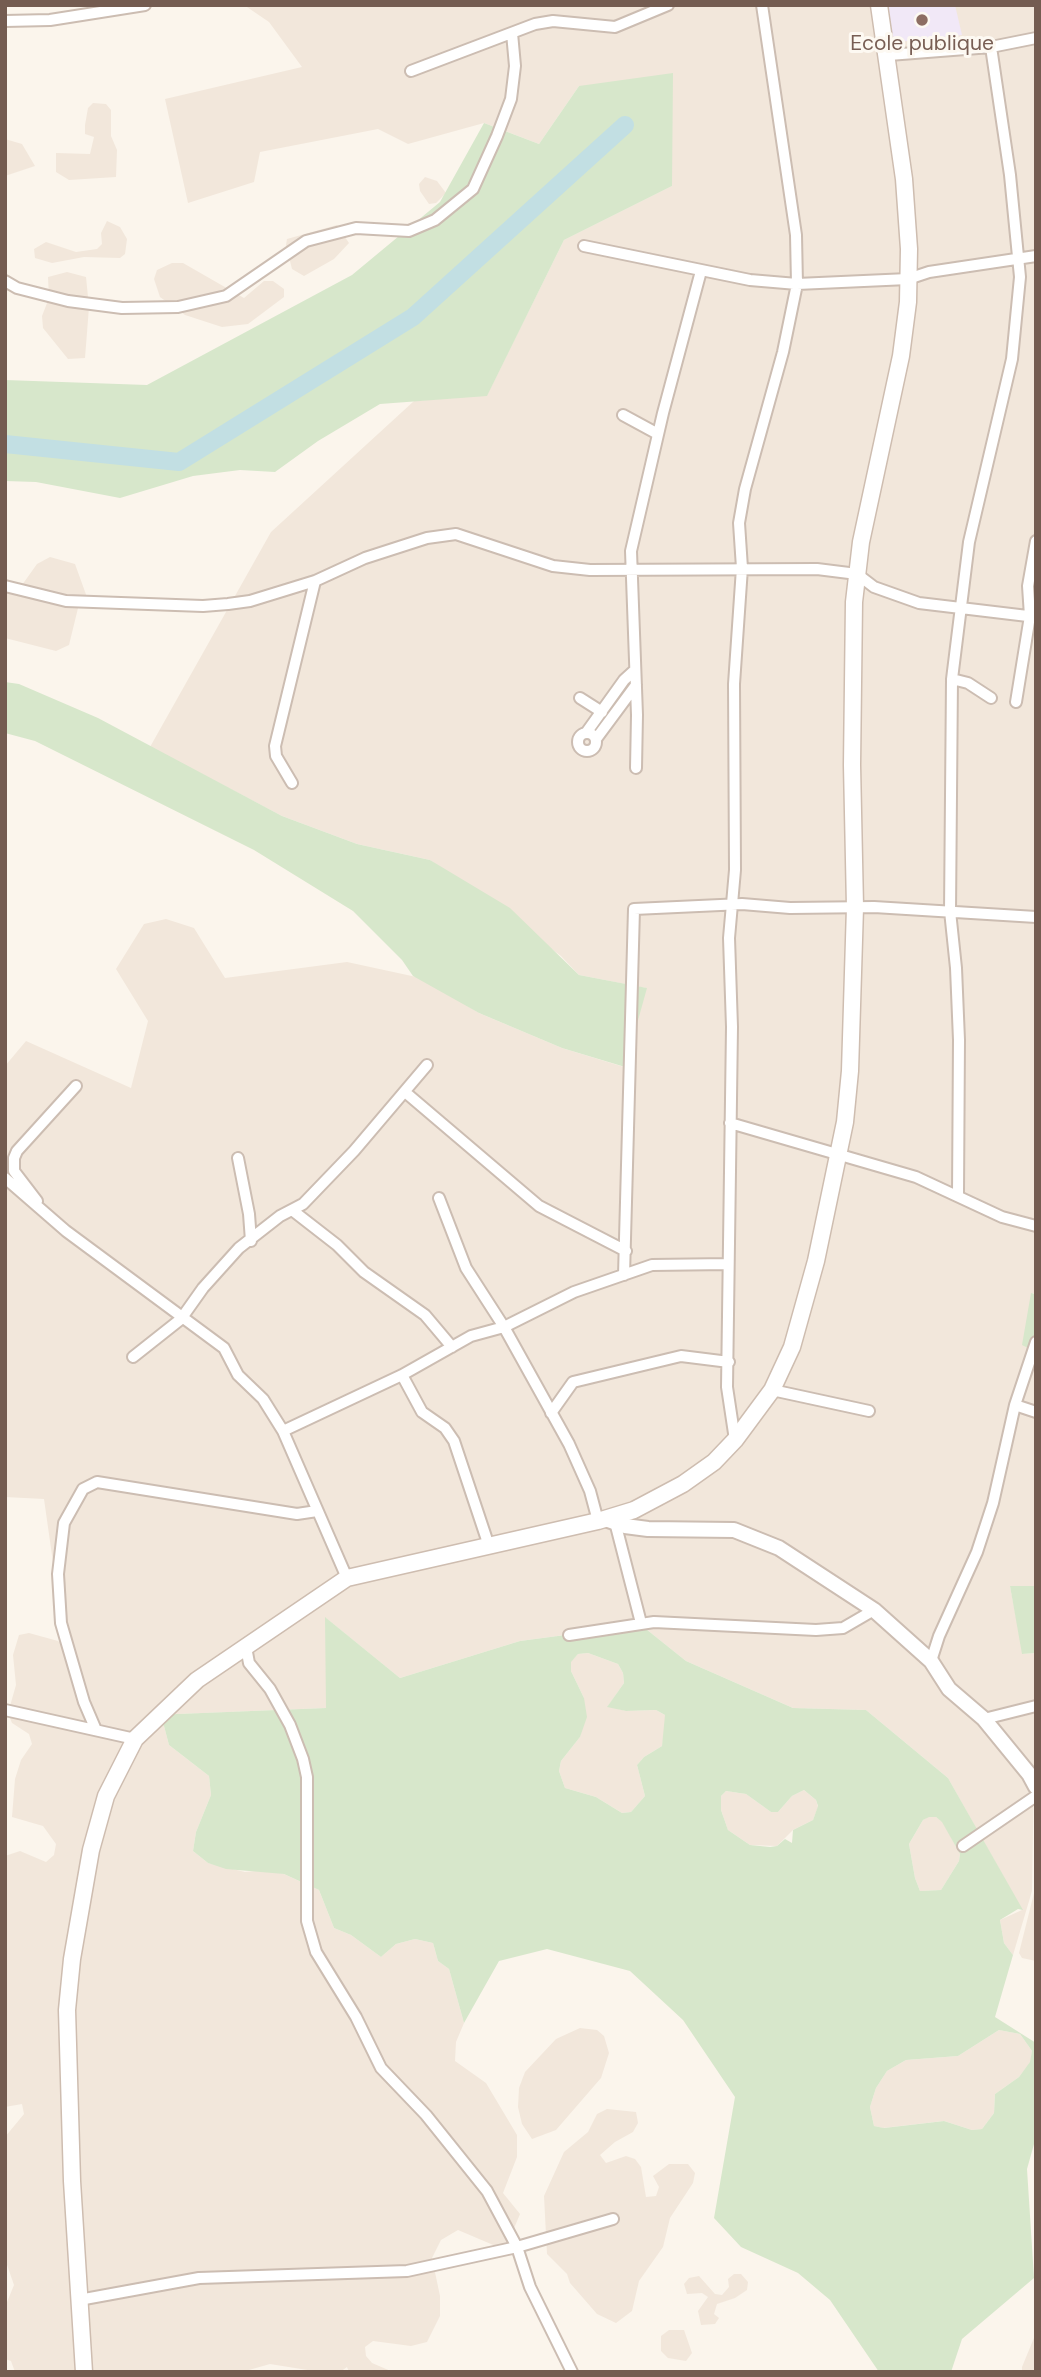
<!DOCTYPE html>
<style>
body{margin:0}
#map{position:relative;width:1041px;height:2377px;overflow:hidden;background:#fbf5ec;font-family:"DM Sans",sans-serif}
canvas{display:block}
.frame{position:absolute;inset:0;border:7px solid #745c51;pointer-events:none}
</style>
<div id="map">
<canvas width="1041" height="2377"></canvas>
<div class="frame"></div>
</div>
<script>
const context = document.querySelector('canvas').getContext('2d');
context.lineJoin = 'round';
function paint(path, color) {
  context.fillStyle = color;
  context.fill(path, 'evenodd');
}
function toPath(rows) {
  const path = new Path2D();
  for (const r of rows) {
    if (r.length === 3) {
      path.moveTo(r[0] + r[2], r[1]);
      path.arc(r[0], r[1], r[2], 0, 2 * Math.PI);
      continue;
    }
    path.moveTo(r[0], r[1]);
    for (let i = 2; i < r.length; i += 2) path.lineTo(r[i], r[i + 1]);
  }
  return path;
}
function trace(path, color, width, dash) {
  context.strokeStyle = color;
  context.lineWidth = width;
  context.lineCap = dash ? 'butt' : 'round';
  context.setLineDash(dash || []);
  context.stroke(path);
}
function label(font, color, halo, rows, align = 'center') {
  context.font = font + ' "DM Sans",sans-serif';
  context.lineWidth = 6;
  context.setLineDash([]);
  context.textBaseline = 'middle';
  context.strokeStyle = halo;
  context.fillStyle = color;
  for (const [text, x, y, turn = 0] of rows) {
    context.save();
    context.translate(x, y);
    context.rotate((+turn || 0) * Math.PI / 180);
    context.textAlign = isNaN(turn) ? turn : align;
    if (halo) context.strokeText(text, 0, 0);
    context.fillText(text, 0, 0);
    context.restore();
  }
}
const residential = toPath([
 [244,5,1036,5,1036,1293,1031,1293,1036,1352,1036,1586,1010,1586,1023,1654,1036,1653,1032,1891,1013,1955,1004,1943,1000,1920,1022,1910,948,1778,866,1710,793,1708,686,1661,641,1625,520,1641,400,1678,326,1618,326,1708,154,1715,164,1726,169,1745,209,1776,211,1795,196,1832,193,1851,208,1863,245,1872,265,1870,284,1874,319,1890,334,1928,351,1935,381,1957,396,1944,415,1939,433,1943,438,1961,449,1969,464,2023,456,2042,455,2061,486,2083,517,2135,517,2157,503,2193,520,2214,505,2250,458,2230,441,2240,432,2258,440,2296,440,2316,427,2342,411,2346,373,2341,365,2347,366,2356,372,2363,393,2372,349,2372,347,2367,340,2372,320,2372,270,2364,242,2372,15,2372,11,2361,5,2359,5,2307,14,2285,5,2259,5,2137,24,2114,22,2104,5,2107,5,1856,20,1851,46,1862,54,1855,56,1844,43,1826,12,1817,15,1779,21,1760,32,1744,29,1734,12,1723,8,1713,16,1685,13,1655,19,1635,29,1633,58,1641,65,1647,44,1499,5,1497,5,1066,26,1041,131,1088,148,1021,116,969,144,924,166,919,194,928,225,978,347,962,421,978,479,1013,562,1048,624,1067,646,988,579,975,561,956,430,860,357,844,282,816,150,747,271,532,414,401,487,395,564,240,672,186,579,86,539,144,484,123,408,144,378,129,260,152,254,182,188,203,165,99,302,67,269,22],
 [93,103,106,104,111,110,111,136,117,150,116,177,69,180,56,172,56,153,90,154,94,137,85,134,85,125,88,108],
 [5,139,22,144,35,166,5,176],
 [425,177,437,181,446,193,436,203,429,204,420,191,419,184],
 [107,221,120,227,127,239,125,254,120,258,84,257,52,263,35,258,34,249,46,242,76,252,97,249,102,244,101,233],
 [337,225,349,243,334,259,304,276,292,269,286,245,287,239],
 [172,263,183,263,244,298,264,281,273,281,284,289,284,297,248,324,222,327,185,315,160,297,154,279,157,270],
 [67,272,86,277,89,307,85,358,68,359,43,328,42,316,49,298,48,277],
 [50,557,75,564,88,600,79,604,69,645,56,651,5,638,5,580,22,585,37,564],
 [588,1653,618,1664,623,1673,624,1683,608,1706,626,1711,656,1710,665,1715,666,1725,662,1746,644,1757,637,1765,645,1796,631,1812,622,1813,596,1797,565,1788,559,1771,561,1761,580,1737,584,1698,571,1671,571,1661,578,1654],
 [804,1790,816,1800,818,1807,813,1820,793,1830,777,1846,750,1845,728,1830,721,1810,721,1796,726,1791,746,1794,771,1812,778,1812,792,1796],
 [929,1816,936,1817,943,1822,960,1854,959,1861,941,1890,920,1891,915,1878,909,1844,923,1820],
 [1036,1885,1036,1961,1022,1958,1019,1953],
 [580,2028,597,2030,604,2036,609,2053,601,2078,556,2130,532,2139,522,2124,518,2107,519,2088,525,2072,556,2039],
 [999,2030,1020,2034,1032,2051,1031,2062,1019,2077,995,2094,994,2113,982,2129,972,2130,944,2121,883,2128,874,2126,870,2107,876,2088,887,2071,906,2060,958,2056],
 [607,2109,636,2112,638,2123,633,2132,615,2142,600,2155,606,2163,626,2156,635,2159,641,2167,646,2197,656,2196,659,2187,653,2176,669,2164,688,2164,695,2173,693,2183,670,2218,663,2247,639,2281,632,2311,616,2323,597,2314,570,2283,567,2274,547,2254,544,2196,564,2152,588,2132,597,2114],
 [734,2274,741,2274,748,2282,747,2290,735,2298,717,2304,714,2314,719,2318,715,2324,701,2325,698,2311,708,2297,702,2293,687,2294,684,2284,689,2278,699,2276,715,2294,722,2295,729,2287,728,2279],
 [669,2330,684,2330,692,2353,686,2361,668,2358,661,2351,661,2336],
 [1036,2333,1036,2372,1022,2372,1022,2367]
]);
const education = toPath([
 [883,5,955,5,962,35,889,43]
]);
const green = toPath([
 [673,73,672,186,564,240,487,396,380,404,318,441,275,472,240,470,193,476,120,498,36,482,5,481,5,380,147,385,352,275,440,202,484,123,539,144,579,86],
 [5,682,19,684,98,718,282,816,357,844,430,860,510,908,579,975,647,988,625,1067,562,1048,479,1013,413,976,402,960,353,911,254,850,35,741,5,733],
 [1031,1293,1036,1294,1036,1352,1022,1345],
 [1010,1586,1036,1586,1036,1653,1022,1654],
 [325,1617,400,1678,520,1641,641,1625,686,1661,793,1708,866,1710,948,1778,1023,1910,1018,1909,1000,1920,1004,1943,1013,1955,995,2017,1036,2043,1036,2137,1027,2169,1034,2278,962,2339,951,2372,879,2372,830,2300,798,2273,741,2247,714,2218,735,2097,683,2020,630,1971,547,1949,499,1961,464,2023,449,1969,438,1961,433,1943,415,1939,396,1944,381,1957,351,1935,334,1928,319,1890,284,1874,226,1869,208,1863,193,1851,196,1832,211,1795,209,1776,169,1745,164,1726,153,1715,326,1708],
 [588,1653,618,1664,623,1673,624,1683,607,1707,626,1711,656,1710,665,1715,662,1746,644,1757,637,1765,645,1796,631,1812,622,1813,596,1797,565,1788,559,1771,561,1761,580,1737,587,1717,584,1698,571,1671,571,1662,578,1654],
 [804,1790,816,1800,818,1806,813,1820,793,1830,792,1843,785,1839,777,1846,770,1847,750,1845,728,1830,721,1810,721,1796,726,1791,746,1794,771,1812,778,1812,792,1796],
 [929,1817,936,1817,942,1822,960,1854,959,1861,941,1890,920,1891,915,1878,909,1844,923,1820],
 [999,2030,1020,2034,1032,2051,1030,2062,1019,2077,995,2094,994,2113,982,2129,972,2130,944,2121,884,2128,874,2126,870,2107,876,2088,887,2071,906,2060,958,2056]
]);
const river = toPath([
 [5,444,179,462,413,317,625,125]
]);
const minor = toPath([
 [5,21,50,20,145,5],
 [889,55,991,47,1036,38],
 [411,71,535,24,553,21,615,27,668,5],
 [584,246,750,280,797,284,908,279,929,272,1036,256],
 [5,281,17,288,68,301,122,308,178,307,226,296,306,241,356,228,409,231,435,220,473,189,497,136,511,99,515,66,512,33],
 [623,415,658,434],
 [5,586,66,601,203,606,228,604,250,601,315,581,365,558,427,538,456,534,553,566,590,570,817,569,857,574,874,587,919,603,1036,617],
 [952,679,968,683,991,698],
 [580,698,602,712],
 [1016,702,1030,616,1028,586,1036,541],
 [586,733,624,680,635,670],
 [587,742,9],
 [596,739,636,685],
 [636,768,637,715,631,551,663,413,701,271],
 [292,783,276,756,275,746,315,581],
 [405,1092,539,1206,626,1251],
 [730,1123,916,1177,1002,1217,1036,1226],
 [238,1158,249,1214,251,1241],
 [5,1178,66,1231,224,1348,238,1375,263,1399,283,1431,347,1578],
 [958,1194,959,1040,956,968,950,911,952,679,969,542,1012,359,1020,277,1010,175,991,47],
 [439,1198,466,1268,504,1327,569,1444,590,1491,598,1521],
 [37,1201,14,1171,14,1158,17,1151,76,1086],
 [292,1210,337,1245,364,1272,425,1315,452,1347],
 [624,1275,634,909,742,904,790,908,874,907,1036,917],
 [133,1357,181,1319,203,1288,239,1248,280,1216,303,1204,354,1151,427,1065],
 [402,1375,422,1412,445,1428,454,1441,489,1546],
 [772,1390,869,1411],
 [1015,1405,1036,1412],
 [551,1413,573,1382,681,1356,729,1362],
 [283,1431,402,1375,471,1336,504,1327,574,1292,652,1265,728,1264],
 [735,1440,727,1387,732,1027,729,938,735,870,734,684,742,568,739,523,745,489,783,352,797,284,796,235,762,5],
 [615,1522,641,1623],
 [569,1635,654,1622,816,1630,843,1628,874,1610],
 [246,1647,249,1663,270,1689,290,1725,303,1759,307,1777,307,1921,316,1952,356,2017,381,2068,426,2115,487,2191,517,2247,530,2287,572,2372],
 [931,1661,939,1636,977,1552,993,1503,1015,1405,1036,1342],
 [5,1710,135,1739],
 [984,1719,1036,1706],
 [96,1730,84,1702,61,1623,58,1574,64,1523,83,1489,97,1482,297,1514,317,1511],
 [963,1846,1036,1796],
 [79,2300,199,2278,407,2271,517,2247,613,2219]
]);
const tertiary = toPath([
 [605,1519,625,1526,648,1529,734,1530,779,1548,874,1610,931,1661,949,1689,984,1719,1029,1774,1036,1787]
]);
const secondary = toPath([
 [84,2372,72,2181,67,2010,72,1959,91,1850,106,1796,135,1739,197,1680,347,1578,598,1521,634,1510,683,1484,714,1462,735,1440,772,1390,792,1347,816,1261,845,1122,850,1071,855,907,852,765,854,602,861,542,901,356,908,302,909,249,904,179,879,5]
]);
const markers = [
 [922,20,7,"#8d6e63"]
];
const educationNames = [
 ["Ecole publique",922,44]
];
paint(residential, '#f2e7db');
paint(education, '#f1e8f7');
paint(green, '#d7e7cb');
trace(river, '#c2dfe3', 18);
trace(minor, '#ccbdb2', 14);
trace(tertiary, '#ccbdb2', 18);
trace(secondary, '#cebdb0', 19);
trace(minor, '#fff', 10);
trace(tertiary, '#fff', 14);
trace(secondary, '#fff', 16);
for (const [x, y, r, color] of markers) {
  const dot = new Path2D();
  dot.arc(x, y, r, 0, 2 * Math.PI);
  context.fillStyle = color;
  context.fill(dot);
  trace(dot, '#fdf9f2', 2.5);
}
label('21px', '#785e54', '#fdf9f2', educationNames);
</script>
